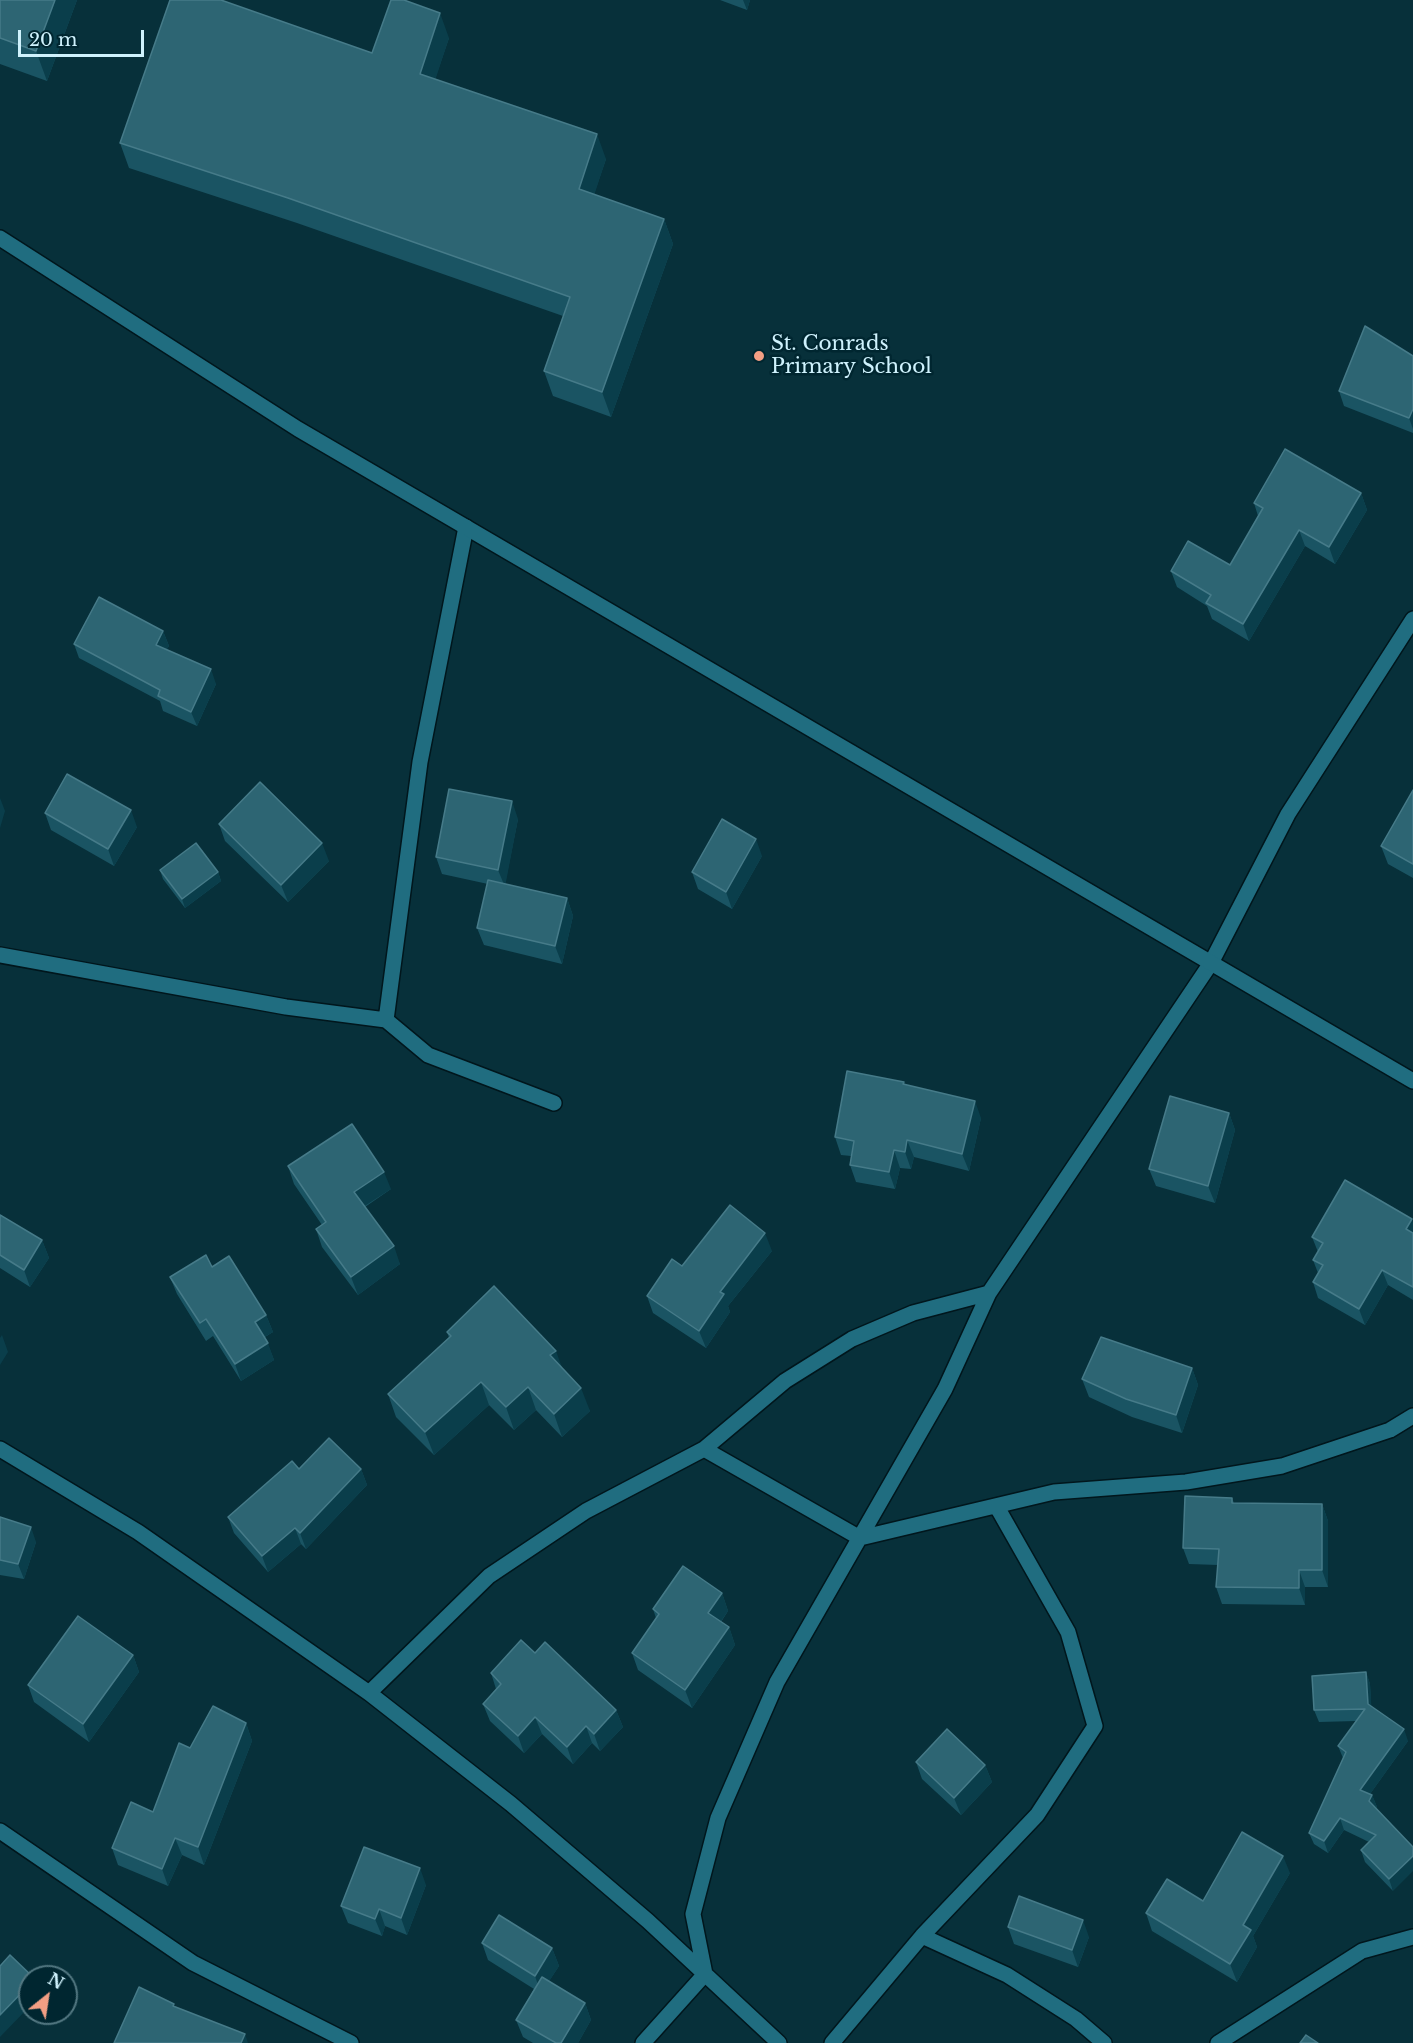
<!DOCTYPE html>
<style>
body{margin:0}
#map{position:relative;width:1413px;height:2043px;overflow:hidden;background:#07303a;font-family:"Libre Baskerville",serif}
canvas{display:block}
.north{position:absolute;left:18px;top:1965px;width:60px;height:60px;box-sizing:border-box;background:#002630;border:2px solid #537882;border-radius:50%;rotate:30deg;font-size:16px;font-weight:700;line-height:24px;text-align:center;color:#cff2fd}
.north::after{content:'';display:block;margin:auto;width:21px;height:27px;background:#f39f84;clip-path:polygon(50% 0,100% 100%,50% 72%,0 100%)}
.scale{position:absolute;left:18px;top:30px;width:126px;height:27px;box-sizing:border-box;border:3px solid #cff2fd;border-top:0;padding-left:8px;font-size:18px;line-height:21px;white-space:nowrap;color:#cff2fd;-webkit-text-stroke:4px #002630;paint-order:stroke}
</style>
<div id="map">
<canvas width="1413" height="2043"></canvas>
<div class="north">N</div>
<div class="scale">20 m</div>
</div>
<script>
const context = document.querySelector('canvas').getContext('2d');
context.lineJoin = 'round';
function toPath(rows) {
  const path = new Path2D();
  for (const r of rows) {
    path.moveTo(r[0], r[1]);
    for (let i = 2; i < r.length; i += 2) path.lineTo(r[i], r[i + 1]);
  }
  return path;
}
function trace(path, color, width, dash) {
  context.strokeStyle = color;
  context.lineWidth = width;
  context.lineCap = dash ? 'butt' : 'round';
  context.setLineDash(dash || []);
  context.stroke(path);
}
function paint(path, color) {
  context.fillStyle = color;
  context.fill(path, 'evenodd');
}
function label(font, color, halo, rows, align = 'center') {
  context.font = font + ' "Libre Baskerville",serif';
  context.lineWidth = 5;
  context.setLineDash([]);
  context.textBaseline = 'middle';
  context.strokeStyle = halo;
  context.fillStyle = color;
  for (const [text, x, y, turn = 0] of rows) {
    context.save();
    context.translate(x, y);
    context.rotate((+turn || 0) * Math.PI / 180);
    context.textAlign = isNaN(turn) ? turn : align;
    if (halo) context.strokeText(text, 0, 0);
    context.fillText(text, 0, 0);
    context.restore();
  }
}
const street = toPath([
 [0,955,286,1007,386,1020,420,762,466,527],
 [386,1020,428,1055,554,1103],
 [989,1293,1211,963,1288,814,1413,619],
 [0,1449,138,1532,369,1693,511,1804,648,1921,779,2043],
 [704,1449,860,1538,1054,1492,1186,1482,1282,1466,1390,1430,1413,1416],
 [369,1693,489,1576,586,1511,704,1449,785,1381,852,1339,913,1313,989,1293,945,1389,777,1682,718,1818,693,1914,705,1974,643,2043],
 [0,1831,193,1963,351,2043],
 [922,1936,1007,1975,1076,2019,1104,2043],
 [832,2043,922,1936,1037,1815,1095,1726,1068,1632,997,1507],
 [1218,2043,1362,1951,1413,1937]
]);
const secondary = toPath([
 [0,238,298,429,1413,1081]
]);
const wall = toPath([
 [0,0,77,0,47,81,0,64],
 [720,0,750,0,747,10],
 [449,38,435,79,606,159,594,194,664,219,673,244,611,417,553,396,544,371,563,316,297,223,129,168,120,143,372,53],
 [1413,356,1413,433,1344,406,1339,391],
 [1361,493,1367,510,1335,564,1305,546,1249,641,1212,619,1207,606,1177,587,1171,571,1230,565,1258,516,1254,503],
 [163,631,169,646,166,650,216,684,197,726,163,711,160,701,79,658,74,644],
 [1413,790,1413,878,1388,864,1381,846],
 [45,813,137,827,114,866,51,830],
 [518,819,505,884,567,898,573,916,562,964,484,945,477,928,488,884,442,874,436,857],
 [219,824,329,861,288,902,225,841],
 [762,856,732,909,698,889,692,872],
 [160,870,218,872,221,881,185,908,163,879],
 [904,1082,905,1085,981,1118,969,1171,914,1157,911,1169,900,1168,895,1189,856,1182,850,1165,851,1156,841,1155,835,1137],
 [1229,1113,1235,1130,1215,1203,1156,1186,1149,1169],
 [288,1166,391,1189,365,1207,400,1264,358,1295,322,1247,316,1229,322,1225,294,1184],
 [0,1215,42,1240,49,1258,30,1287,0,1268],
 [1413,1223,1413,1300,1388,1285,1365,1325,1318,1298,1313,1282,1318,1273,1313,1260,1318,1252,1312,1237],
 [772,1251,728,1306,730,1312,706,1348,653,1313,647,1296,682,1266],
 [212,1267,266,1315,273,1332,265,1337,274,1360,241,1381,213,1336,206,1341,177,1294,170,1277],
 [447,1332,562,1368,590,1411,562,1437,536,1410,514,1430,489,1405,434,1455,396,1417,388,1394,449,1338],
 [1192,1368,1198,1385,1182,1433,1132,1417,1089,1397,1082,1379],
 [299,1469,361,1469,367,1485,306,1549,301,1544,268,1572,234,1533,228,1517],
 [1232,1498,1234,1503,1322,1504,1328,1521,1328,1587,1305,1587,1305,1605,1222,1604,1216,1587,1218,1565,1189,1564,1183,1548],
 [0,1517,36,1542,24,1579,0,1575],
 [722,1593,728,1611,721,1622,729,1627,735,1645,692,1708,638,1670,632,1653,656,1618,653,1609],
 [535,1653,616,1710,623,1727,600,1751,592,1743,573,1764,542,1734,524,1753,490,1721,483,1704,496,1689,491,1673],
 [133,1655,139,1672,89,1742,34,1702,28,1685],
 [1366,1672,1370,1684,1371,1707,1408,1741,1370,1794,1372,1795,1377,1807,1376,1808,1393,1891,1365,1862,1361,1850,1369,1842,1344,1830,1328,1853,1314,1844,1309,1833,1343,1758,1338,1746,1356,1721,1319,1722,1314,1710],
 [246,1723,252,1741,204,1865,182,1855,168,1886,118,1865,112,1848,153,1812,190,1748],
 [916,1762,985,1765,992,1782,961,1815,922,1779],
 [1290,1873,1253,1936,1257,1947,1237,1982,1152,1931,1146,1913,1203,1901],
 [426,1885,407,1935,385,1926,382,1936,348,1923,341,1906],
 [1008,1927,1089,1937,1078,1967,1014,1944],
 [482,1943,552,1948,559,1966,549,1981,585,2003,591,2020,578,2043,533,2043,523,2037,516,2020,534,1989,488,1960]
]);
const shadedWall = toPath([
 [55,0,77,0,47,81,36,51],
 [743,0,750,0,747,10],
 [440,13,449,38,429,99,420,74],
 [597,134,606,159,588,214,579,189],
 [664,219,673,244,611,417,602,392],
 [1413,409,1413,429,1409,418],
 [1361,493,1367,510,1335,564,1329,547],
 [1299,530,1305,546,1249,641,1243,624],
 [163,631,169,646,161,660,156,645],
 [211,669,216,684,197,726,191,712],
 [0,798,5,811,0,828],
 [512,801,518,819,505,887,498,870],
 [131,810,137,827,114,866,108,849],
 [756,839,762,856,732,909,726,892],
 [322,843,329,861,288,902,281,885],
 [218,872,221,881,185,908,182,899],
 [567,898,573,916,562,964,555,946],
 [975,1101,981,1118,969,1171,962,1154],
 [1229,1113,1235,1130,1215,1203,1208,1186],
 [907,1140,914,1157,911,1169,905,1152],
 [894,1150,900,1168,895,1189,889,1172],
 [384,1172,391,1189,360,1209,354,1192],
 [1412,1219,1413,1223,1413,1241,1406,1229],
 [765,1233,772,1251,728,1306,730,1312,706,1348,699,1331,720,1292],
 [42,1240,49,1258,30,1287,24,1270],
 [394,1246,400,1264,358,1295,351,1277],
 [1382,1270,1388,1285,1365,1325,1359,1309],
 [266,1315,273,1332,261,1339,255,1322],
 [2,1335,8,1352,0,1365,0,1338],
 [268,1343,274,1360,241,1381,235,1364],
 [556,1351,564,1373,550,1355],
 [1192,1368,1198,1385,1182,1433,1176,1415],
 [481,1382,489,1405,434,1455,425,1432],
 [528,1387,536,1410,514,1430,506,1407],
 [581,1388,590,1411,562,1437,554,1414],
 [361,1469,367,1485,306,1549,300,1533],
 [1322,1504,1328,1521,1328,1587,1322,1570],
 [31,1527,36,1542,24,1579,18,1564],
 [295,1528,301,1544,268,1572,262,1556],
 [1299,1570,1305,1587,1305,1605,1299,1588],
 [722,1593,728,1611,715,1630,708,1613],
 [729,1627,735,1645,692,1708,685,1690],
 [133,1655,139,1672,89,1742,83,1724],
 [1366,1672,1370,1684,1372,1716,1368,1704],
 [616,1710,623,1727,600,1751,594,1734],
 [535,1717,542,1734,524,1753,518,1736],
 [246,1723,252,1741,204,1865,198,1847],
 [586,1726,592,1743,573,1764,567,1747],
 [1404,1729,1408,1741,1365,1801,1360,1790],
 [985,1765,992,1782,961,1815,954,1798],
 [1372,1795,1377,1807,1374,1813,1369,1801],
 [1340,1818,1344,1830,1328,1853,1324,1841],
 [175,1838,182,1855,168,1886,162,1869],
 [1283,1856,1290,1873,1253,1936,1257,1947,1237,1982,1230,1964,1243,1925],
 [1413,1856,1413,1871,1393,1891,1389,1879],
 [420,1868,426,1885,407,1935,401,1918],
 [379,1909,385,1926,382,1936,375,1919],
 [1083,1920,1089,1937,1078,1967,1072,1950],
 [552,1948,559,1966,541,1994,535,1976],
 [30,1984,30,2006,0,2037,0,2015],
 [585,2003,591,2020,578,2043,561,2043],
 [245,2034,248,2043,241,2043]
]);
const building = toPath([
 [0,0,55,0,36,51,0,38,0,0],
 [170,0,221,0,372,53,391,0,404,0,440,13,420,74,597,134,579,189,664,219,602,392,544,371,570,297,288,198,120,143,170,0],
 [1365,326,1413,356,1413,409,1409,418,1339,391,1365,326],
 [1285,449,1361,493,1329,547,1299,530,1243,624,1206,603,1211,595,1171,571,1188,541,1230,565,1263,508,1254,503,1285,449],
 [99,597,163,631,156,645,211,669,191,712,158,696,160,690,74,644,99,597],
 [67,774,131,810,108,849,45,813,67,774],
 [260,782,322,843,281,885,219,824,260,782],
 [449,789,512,801,498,870,436,857,449,789],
 [1413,790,1413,864,1381,846,1413,790],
 [722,819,756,839,726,892,692,872,722,819],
 [196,843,218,872,182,899,160,870,196,843],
 [488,880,567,898,555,946,477,928,488,880],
 [847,1071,904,1082,903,1084,975,1101,962,1154,907,1140,905,1152,894,1150,889,1172,850,1165,854,1141,835,1137,847,1071],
 [1170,1096,1229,1113,1208,1186,1149,1169,1170,1096],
 [352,1124,384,1172,354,1192,394,1246,351,1277,316,1229,326,1222,288,1166,352,1124],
 [1345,1180,1412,1219,1406,1229,1413,1233,1413,1287,1382,1270,1359,1309,1313,1282,1323,1265,1313,1260,1323,1243,1312,1237,1345,1180],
 [730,1205,765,1233,720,1292,724,1294,699,1331,647,1296,672,1259,682,1266,730,1205],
 [0,1215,42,1240,24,1270,0,1255,0,1215],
 [206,1255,212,1267,229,1256,266,1315,255,1322,268,1343,235,1364,206,1319,200,1323,170,1277,206,1255],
 [494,1286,556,1351,550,1355,581,1388,554,1414,528,1387,506,1407,481,1382,425,1432,388,1394,451,1336,447,1332,494,1286],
 [1101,1337,1192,1368,1176,1415,1126,1399,1082,1379,1101,1337],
 [329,1438,361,1469,300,1533,295,1528,262,1556,228,1517,292,1461,299,1469,329,1438],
 [1185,1496,1232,1498,1232,1503,1322,1504,1322,1570,1299,1570,1299,1588,1216,1587,1219,1549,1183,1548,1185,1496],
 [0,1517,31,1527,18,1564,0,1560,0,1517],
 [683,1566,722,1593,708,1613,729,1627,685,1690,632,1653,659,1614,653,1609,683,1566],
 [78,1616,133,1655,83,1724,28,1685,78,1616],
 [521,1640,535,1653,545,1642,616,1710,594,1734,586,1726,567,1747,535,1717,518,1736,483,1704,501,1684,491,1673,521,1640],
 [1366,1672,1368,1704,1404,1729,1360,1790,1372,1795,1369,1801,1413,1847,1413,1856,1389,1879,1361,1850,1376,1835,1340,1818,1324,1841,1309,1833,1346,1752,1338,1746,1365,1709,1314,1710,1312,1676,1366,1672],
 [213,1706,246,1723,198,1847,175,1838,162,1869,112,1848,131,1802,153,1812,179,1743,190,1748,213,1706],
 [947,1729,985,1765,954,1798,916,1762,947,1729],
 [1242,1832,1283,1856,1243,1925,1251,1930,1230,1964,1146,1913,1167,1879,1203,1901,1242,1832],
 [364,1847,420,1868,401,1918,379,1909,375,1919,341,1906,364,1847],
 [1019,1896,1083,1920,1072,1950,1008,1927,1019,1896],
 [499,1915,552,1948,535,1976,482,1943,499,1915],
 [10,1955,33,1977,30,1977,30,1984,0,2015,0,1966,10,1955],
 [542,1977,585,2003,561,2043,556,2043,516,2020,542,1977],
 [139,1987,174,2004,173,2006,245,2034,241,2043,114,2043,139,1987],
 [1306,2035,1318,2043,1300,2043,1306,2035]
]);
const markers = [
 [759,356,6,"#f39f84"]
];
const poiNames = [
 ["St. Conrads",771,344],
 ["Primary School",771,367]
];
trace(street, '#01161c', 18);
trace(secondary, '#01161c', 18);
trace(street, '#206d80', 15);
trace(secondary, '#206d80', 15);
paint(wall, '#1a5463');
paint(shadedWall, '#0a3e4b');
paint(building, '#2d6573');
trace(building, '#467b89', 1.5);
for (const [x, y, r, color] of markers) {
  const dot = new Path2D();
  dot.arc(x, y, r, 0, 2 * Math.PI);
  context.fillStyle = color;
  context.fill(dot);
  trace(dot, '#002630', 2);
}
label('20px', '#cff2fd', '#002630', poiNames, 'left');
</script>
